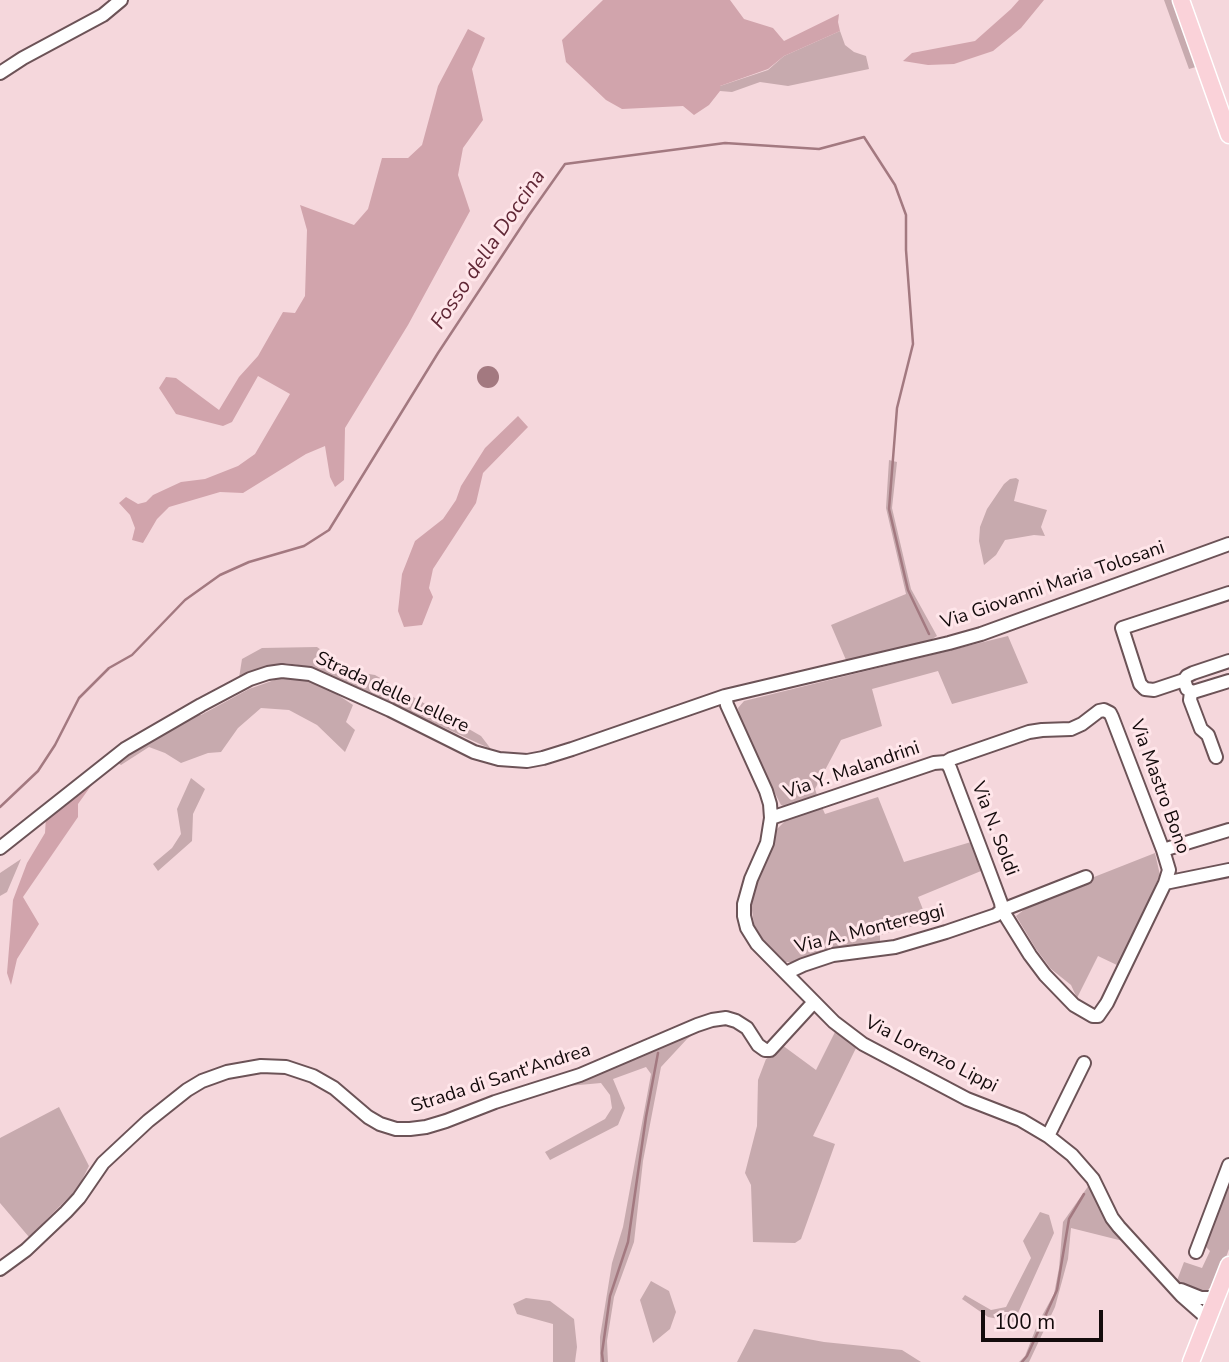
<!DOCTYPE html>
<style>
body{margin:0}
#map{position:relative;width:1229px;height:1362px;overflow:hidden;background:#f5d7dc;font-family:"Nunito Sans",sans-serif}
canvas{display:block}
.scale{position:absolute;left:981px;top:1310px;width:122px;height:32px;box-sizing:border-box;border:4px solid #140b0c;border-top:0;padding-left:9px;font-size:21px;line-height:24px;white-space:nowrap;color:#140b0c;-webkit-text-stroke:5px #ffe6ea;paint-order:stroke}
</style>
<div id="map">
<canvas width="1229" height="1362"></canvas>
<div class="scale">100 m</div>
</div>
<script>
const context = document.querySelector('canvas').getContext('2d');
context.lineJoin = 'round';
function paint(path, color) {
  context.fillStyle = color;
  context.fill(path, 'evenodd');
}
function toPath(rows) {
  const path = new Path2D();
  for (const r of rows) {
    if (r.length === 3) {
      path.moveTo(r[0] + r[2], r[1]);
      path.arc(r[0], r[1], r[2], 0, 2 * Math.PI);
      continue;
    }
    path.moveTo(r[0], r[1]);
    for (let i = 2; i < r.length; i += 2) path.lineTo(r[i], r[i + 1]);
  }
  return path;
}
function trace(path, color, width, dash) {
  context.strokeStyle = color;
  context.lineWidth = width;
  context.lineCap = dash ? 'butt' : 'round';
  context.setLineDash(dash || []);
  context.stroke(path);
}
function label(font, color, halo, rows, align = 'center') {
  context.font = font + ' "Nunito Sans",sans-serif';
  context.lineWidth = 6;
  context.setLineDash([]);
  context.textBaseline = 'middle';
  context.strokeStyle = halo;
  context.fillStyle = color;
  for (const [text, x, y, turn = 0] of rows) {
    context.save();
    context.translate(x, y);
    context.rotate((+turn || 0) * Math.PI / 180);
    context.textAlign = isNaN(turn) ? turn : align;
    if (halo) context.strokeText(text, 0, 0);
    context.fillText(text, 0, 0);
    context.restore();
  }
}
const green = toPath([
 [1164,0,1176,0,1199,66,1189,69],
 [840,31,845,45,854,52,866,56,869,69,788,86,760,82,732,92,720,91,720,86,768,70,784,56],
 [889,460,897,462,892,508,911,589,937,636,929,641,846,660,831,625,906,594,886,508],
 [1016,478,1019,480,1014,501,1047,510,1041,527,1045,536,1034,535,1005,540,996,555,984,565,979,541,980,527,987,509,1004,484,1010,479],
 [1008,636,1028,683,952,704,938,671,872,689,882,726,841,740,815,789,818,798,789,808,781,805,741,726,738,708,744,701],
 [317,647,350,671,375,675,481,736,491,749,310,667,286,663,257,669,239,678,242,659,262,648],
 [283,677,307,679,323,685,353,705,346,722,355,730,345,752,317,725,289,710,261,708,238,728,221,752,208,753,181,763,165,753,149,747,121,765,117,762,149,739,196,714,201,715,249,689],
 [191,778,205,789,193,814,192,841,158,871,153,864,172,848,181,834,177,809],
 [878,797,904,862,971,842,981,871,918,897,928,922,880,935,880,943,835,949,792,962,781,962,763,943,754,925,750,896,765,862,775,831,789,817,821,805,825,814],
 [1155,853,1160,875,1119,966,1098,956,1077,998,1071,985,1051,969,1036,949,1016,916,1025,909,1090,882,1089,879],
 [21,859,7,892,0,896,0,873],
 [703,1027,687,1039,661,1067,643,1161,634,1242,614,1297,607,1341,608,1362,600,1362,600,1337,612,1263,623,1227,651,1074,646,1067,613,1079,625,1108,618,1125,550,1160,545,1152,605,1119,612,1108,610,1095,601,1083,568,1086],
 [835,1032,857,1046,813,1136,835,1144,801,1239,795,1243,753,1242,751,1185,745,1173,757,1126,758,1080,766,1059,776,1053,782,1045,816,1070],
 [59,1107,89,1166,78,1188,29,1237,0,1203,0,1138],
 [1229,1180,1229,1249,1218,1279,1208,1290,1203,1292,1176,1283,1184,1262,1202,1268,1210,1251,1204,1245],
 [1089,1185,1109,1226,1123,1241,1071,1228,1068,1259,1055,1307,1030,1360,1029,1362,1019,1362,1025,1356,1038,1323,1054,1294,1059,1268,1063,1222],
 [1040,1212,1049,1215,1054,1233,1014,1322,988,1317,962,1299,965,1295,991,1310,1006,1307,1031,1258,1023,1241],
 [651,1281,669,1291,676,1312,670,1329,653,1343,640,1300],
 [526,1298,550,1301,574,1319,577,1347,575,1362,553,1362,553,1324,517,1314,513,1304],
 [754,1329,824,1342,902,1350,921,1362,737,1362]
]);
const forest = toPath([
 [603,0,730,0,744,19,773,28,784,41,839,14,838,22,840,31,784,56,768,69,720,86,720,91,709,105,694,115,683,106,622,109,606,100,566,62,562,40],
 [1019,0,1044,0,1021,28,993,51,954,64,928,65,903,61,912,53,975,41,1011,9],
 [468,29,485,38,472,69,483,120,463,148,458,175,470,211,408,325,345,428,344,480,335,487,330,477,325,446,306,454,243,493,220,492,169,507,157,519,143,543,132,540,135,528,130,515,119,503,126,497,138,504,146,502,153,495,181,482,205,479,238,466,255,454,290,394,258,376,232,422,223,426,176,414,159,388,166,377,176,378,219,410,239,377,258,356,283,312,295,313,305,296,307,230,300,205,354,225,368,209,382,158,408,158,422,145,438,86],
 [518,416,528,427,483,473,476,503,433,569,429,588,433,597,422,625,404,627,398,611,402,574,415,541,443,519,456,500,461,486,485,448],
 [98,776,78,804,78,817,23,897,39,924,17,959,11,985,7,973,13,900,27,863,45,833,46,817]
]);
const water = toPath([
 [488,377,11]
]);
const stream = toPath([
 [0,807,38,771,55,745,79,698,109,668,132,655,185,600,220,575,249,562,304,546,329,530,438,353,529,215,565,164,725,143,819,149,864,137,895,185,906,215,906,250,913,344,897,408,889,509,908,590,929,634],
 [603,1362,602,1353,610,1296,628,1242,646,1117,658,1053],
 [1022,1362,1027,1356,1057,1290,1069,1219,1084,1194]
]);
const minor = toPath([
 [0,73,23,58,103,15,121,0],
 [1229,661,1193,673,1187,676,1184,680,1187,689,1193,692,1229,681],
 [1184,680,1154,690,1145,689,1140,684,1122,628,1229,593],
 [1191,692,1190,700,1201,729,1208,735,1216,757],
 [725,696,727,705,766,791,770,804,771,818,767,843,751,879,744,904,744,916,747,928,757,944,834,1022,863,1044,967,1099,1021,1120,1048,1136,1072,1155,1093,1179,1112,1218,1119,1227,1182,1296,1207,1318],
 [946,762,950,768,986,863,1001,903,1002,910,1030,955,1045,975,1074,1005,1093,1016,1098,1016,1107,1003,1165,883,1229,870],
 [771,818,934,763,946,762,951,759,1029,732,1042,730,1071,729,1082,724,1099,711,1104,710,1110,713,1112,717,1163,850,1169,870,1165,883],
 [0,848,125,749,201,705,250,679,268,673,282,671,310,674,390,710,474,752,499,759,527,761,543,758,572,749,725,696,949,643,981,634,1229,544],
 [1163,850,1229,830],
 [786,973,803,965,833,955,895,947,946,932,996,915,1002,910,1086,877],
 [1048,1136,1084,1063],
 [1196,1252,1229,1165],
 [0,1269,26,1250,66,1212,79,1198,103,1163,148,1121,187,1090,202,1081,227,1072,261,1066,286,1067,313,1076,334,1088,368,1117,380,1124,396,1129,410,1129,426,1127,446,1121,495,1102,580,1075,697,1025,712,1020,726,1018,736,1021,747,1028,758,1045,765,1050,770,1050,814,1002],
 [1181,1290,1201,1298,1216,1298]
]);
const major = toPath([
 [1181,0,1229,135],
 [1191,1362,1229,1265]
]);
const streetNames = [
 ["Via Giovanni Maria Tolosani",1053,586,-19],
 ["Strada delle Lellere",392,693,25],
 ["Via Y. Malandrini",852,771,-19],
 ["Via Mastro Bono",1159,787,70],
 ["Via N. Soldi",994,829,69],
 ["Via A. Montereggi",870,930,-14],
 ["Via Lorenzo Lippi",931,1055,27],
 ["Strada di Sant'Andrea",501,1079,-18]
];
const waterNames = [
 ["Fosso della Doccina",489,250,-56]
];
paint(green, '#c7aaae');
paint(forest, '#d1a4ac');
paint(water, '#a37980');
trace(stream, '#a37980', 2.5);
trace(minor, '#6c5357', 16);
trace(major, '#fff', 19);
trace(minor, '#fff', 12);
trace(major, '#fad2d9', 16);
label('19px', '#140b0c', '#ffe6ea', streetNames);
label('italic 21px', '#602735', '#ffe6ea', waterNames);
</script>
